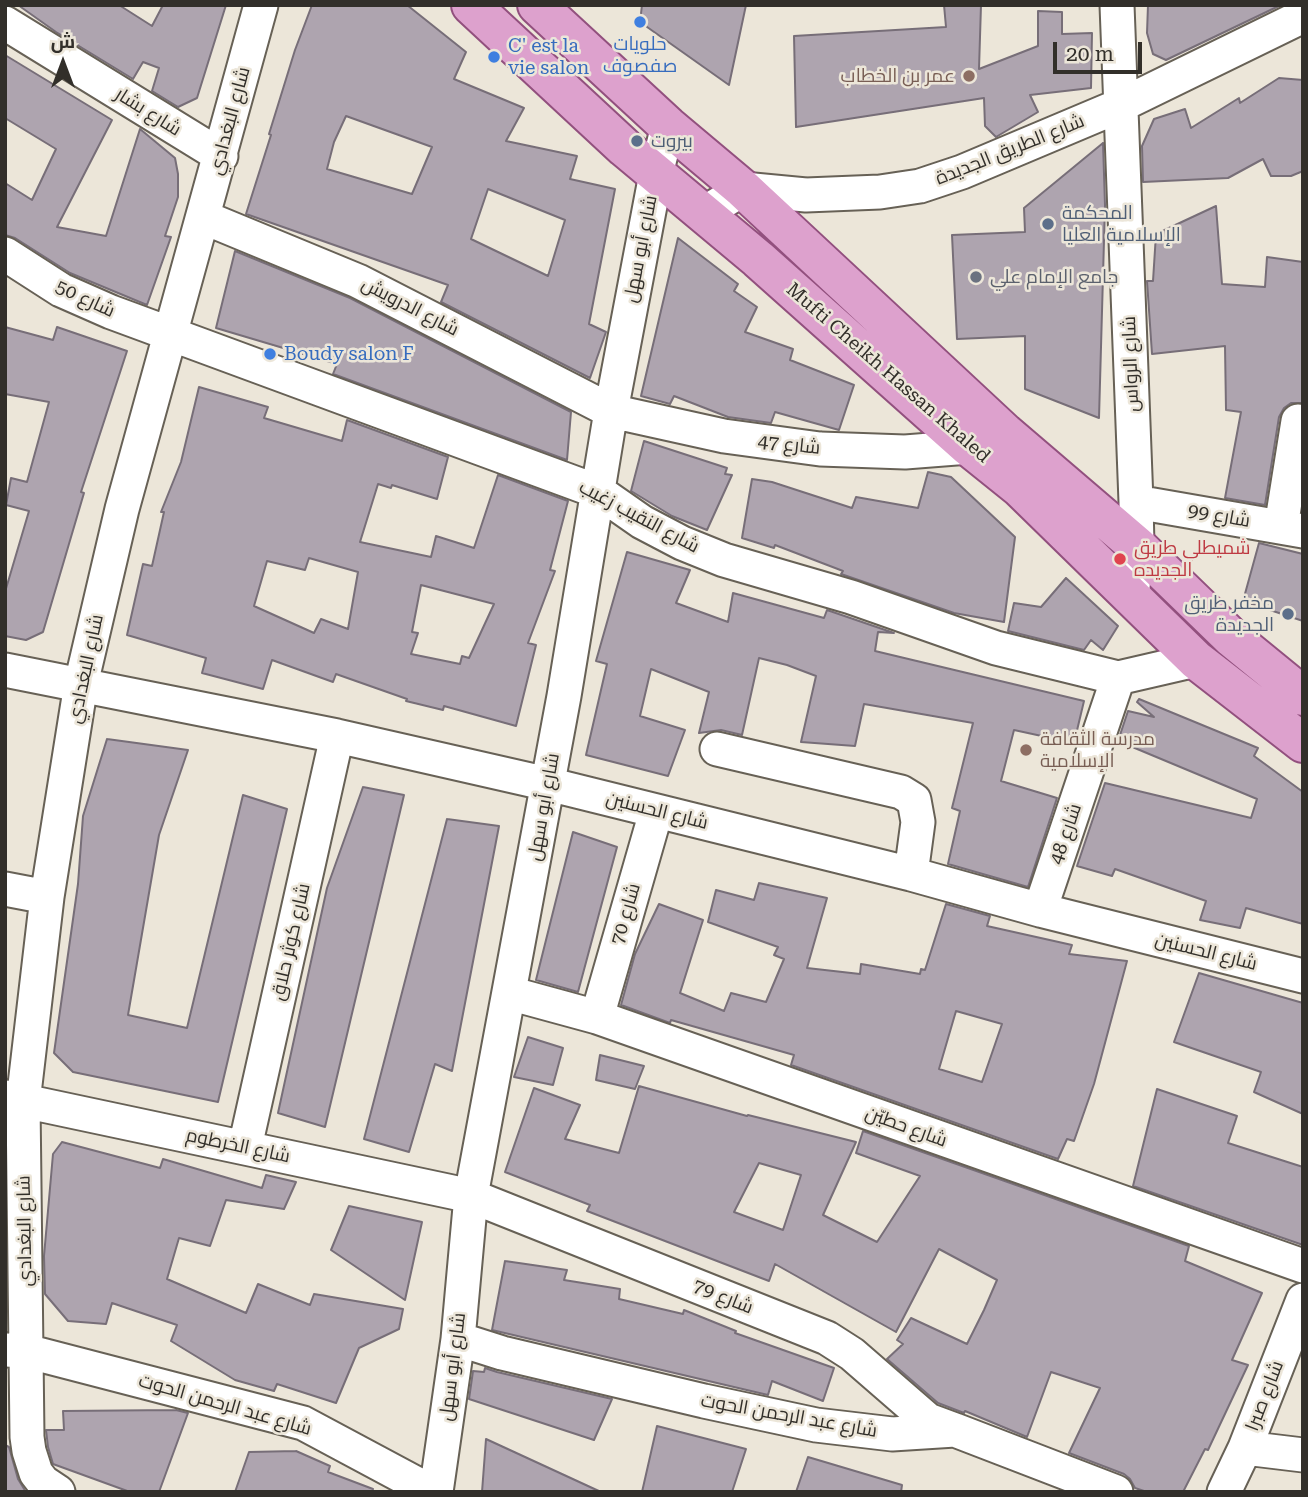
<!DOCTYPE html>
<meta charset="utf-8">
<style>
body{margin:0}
#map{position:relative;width:1308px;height:1497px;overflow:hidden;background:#ece6d9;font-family:"Roboto Serif",Cairo,serif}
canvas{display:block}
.frame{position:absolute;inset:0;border:7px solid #322f2a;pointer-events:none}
.north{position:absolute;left:28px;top:28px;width:70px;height:70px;-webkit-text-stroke:5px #ece6d9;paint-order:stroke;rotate:0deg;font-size:19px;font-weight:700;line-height:28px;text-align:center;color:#322f2a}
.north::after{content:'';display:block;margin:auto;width:24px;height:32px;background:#322f2a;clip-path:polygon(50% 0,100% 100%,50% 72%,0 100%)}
.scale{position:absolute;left:1053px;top:42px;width:89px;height:32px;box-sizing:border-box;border:4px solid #322f2a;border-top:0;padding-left:9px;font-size:21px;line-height:24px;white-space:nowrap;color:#322f2a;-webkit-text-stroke:5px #ece6d9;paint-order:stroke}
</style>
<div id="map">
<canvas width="1308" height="1497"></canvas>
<div class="frame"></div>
<div class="north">ش</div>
<div class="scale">20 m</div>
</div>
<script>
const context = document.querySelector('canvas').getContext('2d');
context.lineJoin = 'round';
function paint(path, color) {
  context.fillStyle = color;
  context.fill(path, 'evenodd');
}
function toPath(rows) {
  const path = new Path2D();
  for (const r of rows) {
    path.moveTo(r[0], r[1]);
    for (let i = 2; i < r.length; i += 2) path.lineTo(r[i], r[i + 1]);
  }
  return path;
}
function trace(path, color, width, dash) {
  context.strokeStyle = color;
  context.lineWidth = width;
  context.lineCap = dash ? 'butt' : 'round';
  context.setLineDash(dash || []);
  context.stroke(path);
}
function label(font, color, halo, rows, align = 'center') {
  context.font = font + ' "Roboto Serif",Cairo,serif';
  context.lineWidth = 5;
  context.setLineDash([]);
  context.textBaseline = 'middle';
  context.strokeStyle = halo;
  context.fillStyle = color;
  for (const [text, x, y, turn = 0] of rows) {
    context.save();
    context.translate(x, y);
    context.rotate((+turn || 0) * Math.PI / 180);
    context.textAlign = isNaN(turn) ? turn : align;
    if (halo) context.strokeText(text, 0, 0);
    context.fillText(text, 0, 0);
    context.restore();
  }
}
const building = toPath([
 [18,5,119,5,152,26,163,5,226,5,197,98,178,107,152,91,159,68,143,62,133,79,56,32,18,5],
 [312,5,407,5,466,52,454,79,524,108,506,141,577,156,570,179,615,189,589,324,606,332,590,378,441,302,448,285,246,214,271,135,269,134,295,50,312,5],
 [346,116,432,147,412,194,327,169,334,142,346,116],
 [488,189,565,220,548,276,471,239,488,189],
 [642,5,746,5,729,85,640,22,642,5],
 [944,5,981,5,979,69,1038,46,1038,11,1062,12,1062,34,1092,33,1091,88,1030,95,1038,112,996,137,985,126,984,98,796,127,794,36,946,27,944,5],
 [1148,5,1281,5,1166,60,1153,54,1147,33,1148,5],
 [5,55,112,120,57,227,106,236,140,129,175,158,178,174,178,197,165,236,171,237,147,305,70,273,15,238,5,235,5,183,32,200,56,149,5,118,5,55],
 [1279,78,1303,80,1303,171,1291,176,1271,176,1263,159,1228,178,1143,182,1142,146,1154,119,1185,109,1191,128,1239,98,1240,103,1279,78],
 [1103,143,1105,205,1099,418,1025,389,1025,336,957,339,952,235,1025,232,1024,208,1103,143],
 [1216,206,1222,284,1265,287,1267,257,1303,262,1303,403,1291,403,1284,408,1279,417,1265,505,1225,498,1241,412,1226,410,1225,346,1152,354,1147,281,1153,281,1156,234,1216,206],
 [678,238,738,284,734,291,757,307,745,332,793,349,790,360,854,385,839,430,775,412,771,423,728,417,674,396,670,404,641,396,678,238],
 [235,251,350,298,571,412,567,460,333,374,337,364,216,328,235,251],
 [5,327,53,340,57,327,127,351,81,492,84,493,43,632,26,640,5,636,5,592,29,511,6,505,11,478,27,482,49,402,5,394,5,327],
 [199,387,268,407,264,418,342,441,347,420,448,457,437,499,392,485,391,488,378,484,360,542,431,557,436,536,474,548,498,475,568,501,550,570,555,571,528,643,536,645,516,726,444,706,443,710,406,701,407,699,336,674,333,682,272,660,263,689,202,673,206,658,127,635,143,564,152,566,164,512,161,512,181,462,199,387],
 [309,558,358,572,348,629,321,619,314,633,254,606,267,561,305,570,309,558],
 [421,585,494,604,469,658,462,656,460,664,411,654,418,633,412,632,421,585],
 [644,441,727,468,725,474,732,475,707,530,672,516,631,491,644,441],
 [928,472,951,477,1015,537,1004,622,954,613,841,574,843,571,775,545,774,548,742,538,752,479,772,482,852,508,856,497,918,508,928,472],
 [1259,543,1303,554,1303,621,1243,601,1259,543],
 [627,552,690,570,676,603,728,622,733,593,824,618,827,610,894,633,878,632,875,651,1084,701,1074,743,1014,730,1001,781,1057,798,1028,887,948,864,960,811,952,808,973,723,864,704,855,746,801,742,816,676,787,665,759,658,742,735,721,730,699,733,709,692,651,669,640,716,685,730,668,776,586,755,607,664,596,661,627,552],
 [1066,578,1118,626,1103,650,1091,640,1084,650,1008,631,1014,603,1041,607,1066,578],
 [1139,699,1258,748,1254,756,1303,792,1303,924,1246,908,1240,928,1200,920,1206,901,1115,869,1112,876,1077,866,1105,783,1251,818,1257,799,1118,741,1128,711,1154,717,1137,702,1139,699],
 [107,739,188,750,159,835,128,1015,187,1028,243,795,287,809,218,1102,73,1072,54,1053,78,884,83,816,107,739],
 [363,787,404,795,325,1127,278,1113,327,888,363,787],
 [447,819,499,826,452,1071,435,1064,409,1152,364,1139,447,819],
 [573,832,617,847,578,992,536,980,573,832],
 [759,883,827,898,807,968,860,974,861,964,920,974,921,969,925,970,946,904,990,916,987,926,1072,945,1069,954,1127,961,1094,1084,1074,1141,1067,1139,1058,1159,791,1065,794,1055,671,1020,670,1023,621,1005,635,954,659,904,703,920,680,993,724,1011,731,993,766,1002,784,959,774,955,778,947,708,922,716,890,754,900,759,883],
 [956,1011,1002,1024,982,1082,939,1069,956,1011],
 [1199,973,1303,1003,1303,1114,1254,1092,1261,1072,1174,1042,1199,973],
 [528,1037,563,1048,553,1085,514,1077,528,1037],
 [600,1055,644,1066,635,1089,596,1080,600,1055],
 [639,1086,747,1116,748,1115,856,1142,823,1215,877,1242,920,1176,856,1153,863,1131,1189,1246,1185,1261,1262,1293,1232,1360,1248,1365,1208,1450,1205,1449,1183,1492,1147,1492,1135,1488,1130,1479,1124,1474,1069,1453,1100,1388,1051,1372,1027,1437,965,1411,964,1413,938,1403,887,1359,903,1344,897,1340,911,1318,967,1344,984,1310,997,1280,939,1249,896,1332,775,1264,769,1281,587,1211,590,1205,505,1172,534,1088,580,1105,565,1139,619,1153,639,1086],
 [759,1163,801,1175,783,1230,734,1212,759,1163],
 [1157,1089,1237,1116,1228,1143,1303,1167,1303,1245,1133,1186,1157,1089],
 [62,1142,160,1168,163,1159,262,1188,266,1175,296,1182,284,1209,226,1200,210,1246,179,1238,167,1279,246,1313,258,1284,310,1305,314,1294,403,1309,399,1329,359,1348,336,1403,277,1384,274,1391,235,1380,171,1341,177,1325,112,1303,106,1324,68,1321,45,1294,44,1256,53,1154,62,1142],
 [349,1206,422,1222,405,1300,331,1250,349,1206],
 [505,1261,567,1270,564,1280,620,1289,619,1299,683,1314,684,1310,736,1331,735,1333,834,1368,823,1401,772,1381,768,1395,492,1330,505,1261],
 [485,1368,497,1372,612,1399,594,1440,469,1399,473,1371,484,1372,485,1368],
 [176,1410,188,1413,159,1492,130,1492,53,1464,48,1447,46,1430,64,1430,63,1411,176,1410],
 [657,1426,746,1449,732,1492,642,1492,657,1426],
 [486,1439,601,1492,482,1492,486,1439],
 [5,1445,9,1447,18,1479,26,1492,5,1492,5,1445],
 [296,1451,330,1466,328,1472,373,1489,372,1492,235,1492,249,1452,296,1451],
 [808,1457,902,1485,901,1492,796,1492,808,1457]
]);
const minor = toPath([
 [1117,5,1136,502,1137,546,1132,597],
 [5,23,221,156],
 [703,214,743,189,806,195,880,192,920,186,962,172,1121,105,1303,16],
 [203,217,358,281,611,411,724,436,820,449,905,452,969,447],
 [5,254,61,290,111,312,599,492,642,522,682,543,724,560,851,597,996,648,1118,678,1196,660],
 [1136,502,1303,531],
 [1281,527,1298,421],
 [5,670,337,736,548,784,911,874,1040,910,1303,976],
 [717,749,901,792,914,800,918,822,911,874],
 [5,889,47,897],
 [1040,910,1118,678],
 [509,993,597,1017,1303,1266],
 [597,1017,656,812],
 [5,1097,471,1196,827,1338,852,1354,928,1420,955,1430],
 [245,1147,337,736],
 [458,1339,502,1353,704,1401,816,1425,892,1434,955,1430,1116,1492],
 [6,1350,26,1351,303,1423,432,1492],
 [1245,1448,1303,1455],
 [58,1492,43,1482,36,1473,29,1451,27,1437,23,1102,47,897,81,684,122,509,261,5],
 [436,1492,458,1339,471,1196,564,696,611,411,656,174,668,126],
 [1224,1492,1245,1448,1303,1300]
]);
const major = toPath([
 [471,5,625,148,758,259,969,447,1020,488,1196,660,1303,743],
 [537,5,668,126,743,189,1005,433,1137,546,1232,638,1303,696]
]);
const markers = [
 [640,22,7,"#3f7fe0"],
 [494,57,7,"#3f7fe0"],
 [969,76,7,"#8d6e63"],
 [637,141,7,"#5c6f8a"],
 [1048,224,7,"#5c6f8a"],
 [976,277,7,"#6b7280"],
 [270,354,7,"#3f7fe0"],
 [1120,559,7,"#e0444e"],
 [1288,614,7,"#5c6f8a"],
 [1026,750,7,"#8d6e63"]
];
const shopNames = [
 ["حلويات",640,44,"center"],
 ["صفصوف",640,66,"center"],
 ["C' est la",508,46],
 ["vie salon",508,68],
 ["Boudy salon F",284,354]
];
const educationNames = [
 ["عمر بن الخطاب",955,76],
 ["مدرسة الثقافة",1040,739,"left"],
 ["الإسلامية",1040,761,"left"]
];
const streetNames = [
 ["شارع بشار",148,112,32],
 ["شارع البغدادي",230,121,-75],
 ["شارع الطريق الجديدة",1010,150,-22],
 ["شارع أبو سهل",641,249,-79],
 ["شارع 50",85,299,25],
 ["شارع الدرويش",410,307,27],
 ["شارع الرواس",1131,364,-92],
 ["Mufti Cheikh Hassan Khaled",888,373,41],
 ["شارع 47",789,445,6],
 ["شارع 99",1219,516,10],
 ["شارع النقيب زغيب",639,517,28],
 ["شارع البغدادي",86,669,-78],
 ["شارع أبو سهل",544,807,-80],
 ["شارع الحسنين",657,811,14],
 ["شارع 48",1066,834,-71],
 ["شارع 70",626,914,-74],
 ["شارع كوثر حلاق",291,942,-77],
 ["شارع الحسنين",1206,952,14],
 ["شارع حطيّن",906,1127,20],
 ["شارع الخرطوم",238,1146,12],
 ["شارع البغدادي",25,1231,-91],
 ["شارع 79",723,1297,22],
 ["شارع أبو سهل",453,1367,-83],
 ["شارع صبرا",1265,1396,-69],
 ["شارع عبد الرحمن الحوت",225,1405,16],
 ["شارع عبد الرحمن الحوت",789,1416,10]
];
const serviceNames = [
 ["بيروت",651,141],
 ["المحكمة",1062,213],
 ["الإسلامية العليا",1062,235],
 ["مخفر طريق",1274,603,"right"],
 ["الجديدة",1274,625,"right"]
];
const worshipNames = [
 ["جامع الإمام علي",990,277]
];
const healthNames = [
 ["شميطلي طريق",1134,548],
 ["الجديده",1134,570]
];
paint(building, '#aea4af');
trace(building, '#776e78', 2);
trace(minor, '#676156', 37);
trace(major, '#92507e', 42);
trace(minor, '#fff', 33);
trace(major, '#dda1cd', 38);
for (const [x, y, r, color] of markers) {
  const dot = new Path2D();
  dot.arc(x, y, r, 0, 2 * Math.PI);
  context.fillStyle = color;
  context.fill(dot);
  trace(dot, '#ece6d9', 2.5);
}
label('19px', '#366cbe', '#ece6d9', shopNames, 'left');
label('19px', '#785e54', '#ece6d9', educationNames, 'right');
label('19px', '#322f2a', '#ece6d9', streetNames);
label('19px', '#4e5e75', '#ece6d9', serviceNames, 'left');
label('19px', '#5b616d', '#ece6d9', worshipNames, 'left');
label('19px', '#be3a42', '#ece6d9', healthNames, 'left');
</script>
